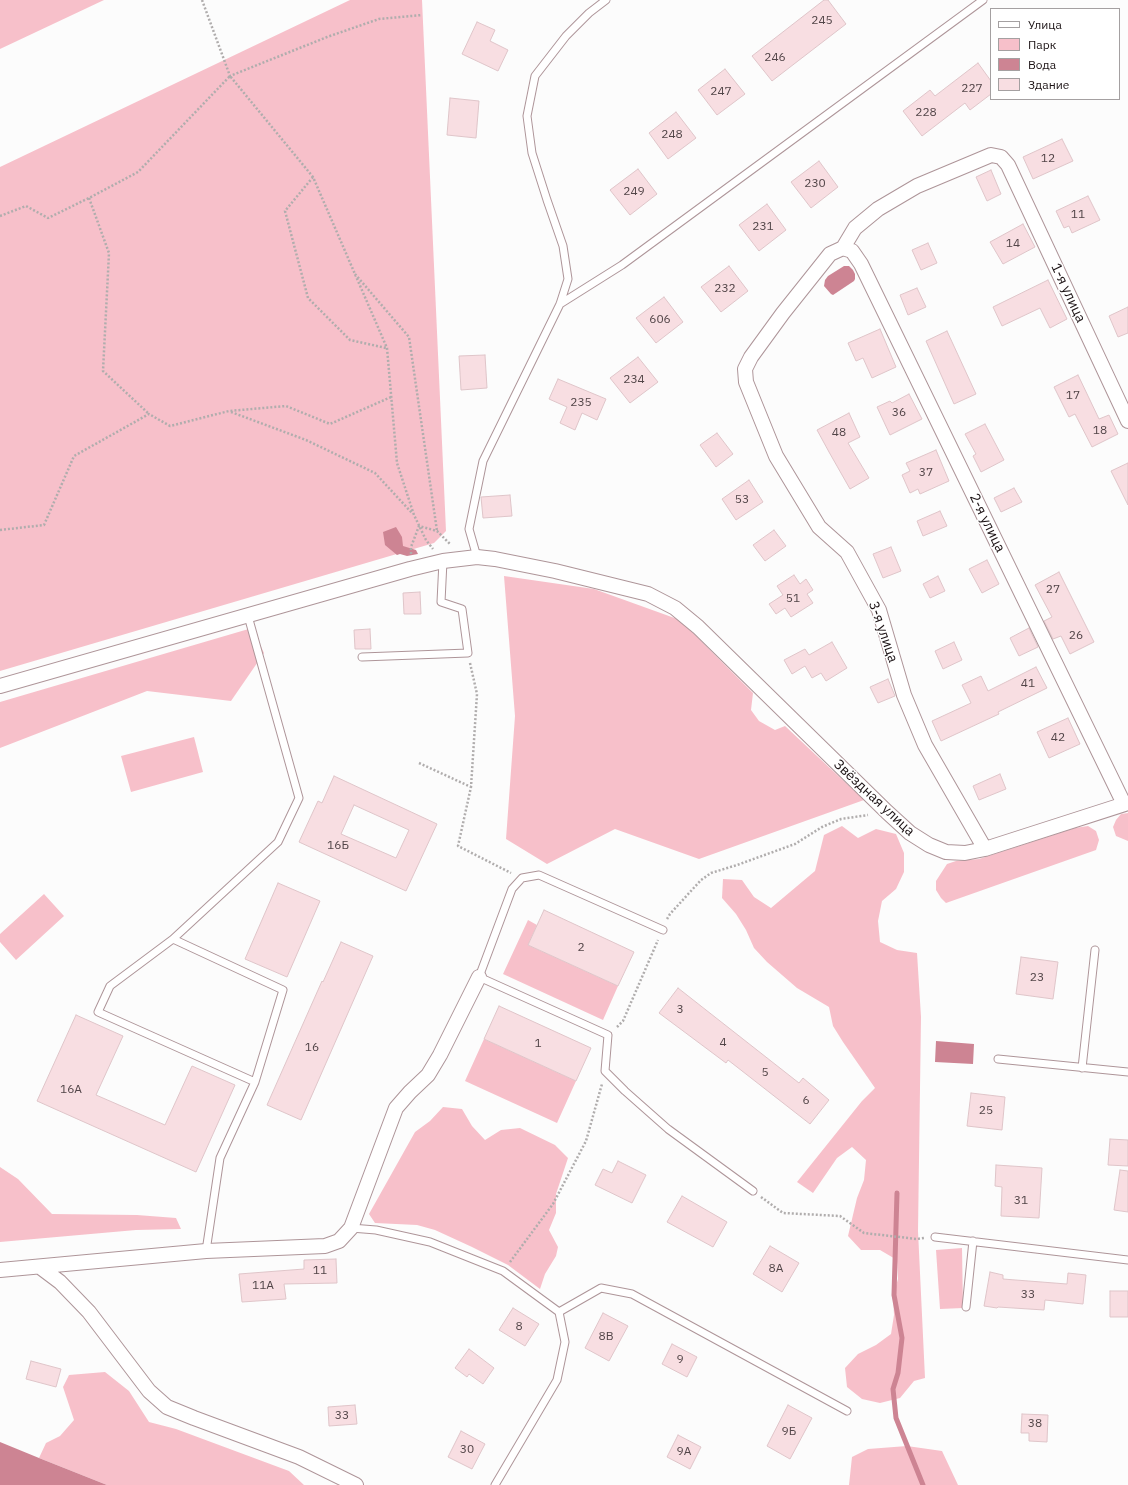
<!DOCTYPE html>
<meta charset="utf-8">
<style>
body{margin:0}
#map{position:relative;width:1128px;height:1485px;overflow:hidden;background:#fcfcfc;font-family:"IBM Plex Sans",sans-serif}
canvas{display:block}
.legend{position:absolute;left:990px;top:8px;width:130px;height:92px;box-sizing:border-box;background:#fff;border:1px solid #a4a0a1;margin:0;padding:5px 7px;list-style:none;font-size:12px;color:#1b1214}
.legend li{display:flex;align-items:center;gap:8px;height:20px}
.legend b{width:20px;border:1px solid #a4a0a1}
</style>
<div id="map">
<canvas width="1128" height="1485"></canvas>
<ul class="legend">
<li><b style="height:5px;background:#fff"></b>Улица</li>
<li><b style="height:11px;background:#f7c0ca"></b>Парк</li>
<li><b style="height:11px;background:#cd8493"></b>Вода</li>
<li><b style="height:11px;background:#f8dee2"></b>Здание</li>
</ul>
</div>
<script>
const context = document.querySelector('canvas').getContext('2d');
context.lineJoin = 'round';
function paint(path, color) {
  context.fillStyle = color;
  context.fill(path, 'evenodd');
}
function toPath(rows) {
  const path = new Path2D();
  for (const r of rows) {
    path.moveTo(r[0], r[1]);
    for (let i = 2; i < r.length; i += 2) path.lineTo(r[i], r[i + 1]);
  }
  return path;
}
function trace(path, color, width, dash) {
  context.strokeStyle = color;
  context.lineWidth = width;
  context.lineCap = dash ? 'butt' : 'round';
  context.setLineDash(dash || []);
  context.stroke(path);
}
function label(font, color, halo, rows, align = 'center') {
  context.font = font + ' "IBM Plex Sans",sans-serif';
  context.lineWidth = 3;
  context.setLineDash([]);
  context.textBaseline = 'middle';
  context.strokeStyle = halo;
  context.fillStyle = color;
  for (const [text, x, y, turn = 0] of rows) {
    context.save();
    context.translate(x, y);
    context.rotate((+turn || 0) * Math.PI / 180);
    context.textAlign = isNaN(turn) ? turn : align;
    if (halo) context.strokeText(text, 0, 0);
    context.fillText(text, 0, 0);
    context.restore();
  }
}
const green = toPath([
 [0,0,104,0,0,49],
 [350,0,422,0,446,531,434,543,0,671,0,167],
 [504,576,594,589,680,620,753,693,751,710,759,721,775,730,785,726,864,800,699,859,615,829,547,864,506,839,515,716],
 [252,628,264,653,231,701,147,691,0,748,0,702],
 [194,737,203,772,131,792,121,756],
 [1128,813,1128,841,1116,836,1113,827,1116,820,1121,814],
 [842,826,858,838,876,829,896,834,904,853,904,872,896,889,882,901,878,921,880,942,897,950,917,953,921,1017,918,1231,925,1378,914,1381,900,1398,880,1403,862,1399,847,1387,845,1368,858,1354,876,1345,891,1334,894,1315,893,1296,898,1279,897,1260,880,1250,861,1250,848,1236,857,1198,864,1180,866,1160,852,1147,837,1158,813,1193,797,1182,862,1101,875,1088,843,1042,833,1026,829,1007,797,988,767,962,754,948,746,930,736,914,722,898,723,879,742,880,754,897,771,908,815,871,824,835],
 [1088,826,1096,831,1099,840,1096,850,946,903,941,898,936,890,936,881,947,864,956,861,979,859,1075,828],
 [44,894,64,916,16,960,0,942,0,934],
 [528,920,537,925,528,945,618,986,603,1020,503,974],
 [484,1039,576,1081,557,1123,465,1081],
 [443,1107,462,1109,472,1126,485,1140,501,1130,520,1128,555,1145,568,1158,556,1194,556,1213,549,1230,558,1247,556,1256,545,1274,540,1289,508,1265,472,1247,435,1230,417,1225,375,1223,369,1214,415,1132,430,1121],
 [0,1167,18,1179,52,1214,137,1215,176,1218,181,1229,136,1230,0,1242],
 [962,1248,963,1308,940,1309,936,1250],
 [105,1372,129,1391,149,1422,176,1429,289,1471,304,1485,107,1485,39,1458,46,1443,60,1436,74,1420,63,1387,69,1375],
 [907,1446,942,1451,958,1485,849,1485,852,1457,868,1449]
]);
const water = toPath([
 [844,266,849,266,853,270,855,274,855,279,854,281,833,295,831,294,824,286,825,280,828,276],
 [396,527,402,537,403,546,416,550,418,554,407,556,400,554,397,555,385,545,383,532],
 [936,1041,974,1044,973,1064,935,1062],
 [0,1442,39,1458,107,1485,0,1485]
]);
const stream = toPath([
 [897,1193,894,1295,902,1338,898,1373,893,1389,896,1418,923,1485]
]);
const building = toPath([
 [824,0,828,0,846,24,772,81,752,56,824,0],
 [477,22,495,30,490,41,508,50,498,71,462,54,477,22],
 [978,63,991,81,991,94,970,110,965,103,922,136,903,111,930,90,935,96,978,63],
 [725,69,745,94,717,115,698,90,725,69],
 [450,98,479,101,476,138,447,135,450,98],
 [676,112,696,138,668,159,649,133,676,112],
 [1062,139,1073,161,1033,179,1023,157,1062,139],
 [819,161,838,187,811,208,791,182,819,161],
 [638,169,657,194,630,215,610,190,638,169],
 [991,170,1001,194,987,201,976,177,991,170],
 [1088,196,1100,220,1072,233,1069,226,1064,228,1056,211,1088,196],
 [767,204,786,230,759,251,739,225,767,204],
 [1023,224,1035,247,1003,264,990,242,1023,224],
 [928,243,937,263,921,270,912,250,928,243],
 [729,266,748,291,721,312,701,287,729,266],
 [1048,280,1067,319,1050,328,1040,308,1002,326,993,307,1048,280],
 [917,288,926,307,908,315,900,295,917,288],
 [664,297,683,322,656,343,636,318,664,297],
 [1128,307,1128,333,1118,337,1109,316,1128,307],
 [880,329,896,367,872,378,863,358,856,361,848,343,880,329],
 [947,331,976,394,954,404,926,341,947,331],
 [485,355,487,388,461,390,459,356,485,355],
 [638,357,658,382,630,403,610,378,638,357],
 [1078,375,1099,419,1109,415,1118,434,1092,447,1075,414,1069,417,1054,387,1078,375],
 [558,379,606,399,597,420,582,413,575,430,560,423,567,407,549,399,558,379],
 [909,394,922,419,890,435,877,407,890,401,892,403,909,394],
 [849,413,860,437,848,443,869,478,850,489,829,452,817,430,849,413],
 [985,424,1004,460,981,472,973,456,976,454,965,434,985,424],
 [717,433,733,454,716,467,700,445,717,433],
 [936,450,949,481,920,494,918,489,910,493,902,475,910,471,906,463,936,450],
 [1128,463,1128,505,1111,471,1128,463],
 [749,480,763,502,736,520,722,499,749,480],
 [1014,488,1022,502,1001,512,994,498,1014,488],
 [510,495,512,516,483,518,481,497,510,495],
 [940,511,947,526,923,536,917,521,940,511],
 [774,530,786,546,765,561,753,545,774,530],
 [891,547,901,571,883,578,873,554,891,547],
 [987,560,999,584,982,593,969,569,987,560],
 [1059,572,1094,642,1070,654,1061,636,1053,639,1044,621,1052,617,1035,585,1059,572],
 [794,575,800,584,806,579,813,590,807,594,813,603,791,617,785,608,776,614,769,604,783,595,777,586,794,575],
 [938,576,945,591,930,598,923,584,938,576],
 [420,592,421,614,404,614,403,593,420,592],
 [1029,628,1038,647,1019,656,1010,638,1029,628],
 [370,629,371,649,355,649,354,630,370,629],
 [832,642,847,668,826,681,821,673,812,678,805,666,792,674,784,660,805,649,809,655,832,642],
 [954,642,962,660,943,669,935,651,954,642],
 [1036,667,1047,688,998,712,999,714,941,741,932,721,971,703,962,685,981,676,988,691,1036,667],
 [888,679,895,696,878,703,870,687,888,679],
 [1068,718,1080,744,1049,758,1037,732,1068,718],
 [1000,774,1006,789,979,800,973,786,1000,774],
 [334,776,437,824,406,891,299,842,318,801,322,803,334,776],
 [354,805,409,830,396,858,341,834,354,805],
 [278,883,320,901,287,977,245,959,278,883],
 [544,910,634,952,618,986,528,945,544,910],
 [341,942,373,956,301,1120,267,1105,322,981,323,982,341,942],
 [1021,957,1058,962,1053,999,1016,994,1021,957],
 [678,988,799,1083,803,1078,829,1100,810,1124,728,1060,726,1063,659,1013,678,988],
 [499,1006,591,1048,576,1081,484,1039,499,1006],
 [76,1015,123,1036,96,1095,165,1125,192,1066,235,1085,196,1172,37,1101,76,1015],
 [971,1093,1005,1097,1002,1130,967,1126,971,1093],
 [1110,1139,1128,1140,1128,1166,1108,1165,1110,1139],
 [618,1161,646,1175,632,1203,595,1185,603,1169,612,1173,618,1161],
 [996,1165,1042,1168,1039,1218,1001,1216,1002,1187,995,1186,996,1165],
 [1120,1170,1128,1171,1128,1212,1114,1210,1120,1170],
 [682,1196,727,1222,713,1247,667,1222,682,1196],
 [770,1246,799,1263,782,1292,753,1274,770,1246],
 [336,1259,337,1283,284,1284,286,1299,242,1302,239,1274,304,1269,304,1260,336,1259],
 [990,1272,1003,1275,1003,1279,1067,1284,1068,1273,1086,1275,1083,1304,1045,1300,1044,1310,998,1307,997,1308,984,1306,990,1272],
 [1110,1291,1128,1291,1128,1317,1110,1317,1110,1291],
 [513,1308,539,1324,525,1346,499,1330,513,1308],
 [603,1313,628,1326,609,1361,585,1348,603,1313],
 [672,1344,697,1357,687,1377,662,1364,672,1344],
 [469,1349,494,1368,483,1384,469,1374,467,1377,455,1368,469,1349],
 [31,1361,61,1369,56,1387,26,1379,31,1361],
 [355,1405,357,1424,329,1426,328,1407,355,1405],
 [788,1405,812,1418,790,1459,767,1446,788,1405],
 [1022,1414,1048,1415,1047,1442,1029,1441,1029,1433,1021,1433,1022,1414],
 [461,1431,485,1444,472,1469,448,1457,461,1431],
 [678,1435,701,1447,690,1469,667,1457,678,1435]
]);
const path = toPath([
 [202,0,230,76,327,37,379,19,422,15],
 [313,177,285,211,308,298,350,340,386,348],
 [89,198,109,253,103,371,149,414],
 [0,216,26,206,48,218,89,198,138,172,230,76,313,177,387,348,397,463,414,515,426,540,433,549],
 [355,274,409,337,437,531],
 [231,412,306,440,375,473,412,513],
 [0,530,44,525,74,456,149,414,170,426,229,411,286,406,330,424,391,397],
 [411,554,411,547,419,526,437,531,451,545],
 [470,663,477,694,471,787,458,846,511,873],
 [419,763,471,787],
 [667,919,670,914,701,880,711,873,737,865,795,844,822,827,841,819,868,815],
 [617,1027,623,1021,658,940],
 [761,1197,783,1213,840,1216,864,1233,917,1239,924,1238],
 [510,1262,553,1204,586,1141,602,1084]
]);
const service = toPath([
 [560,304,622,265,983,0],
 [477,557,469,529,483,461,560,304,568,279,563,246,547,200,532,153,527,116,535,76,566,36,589,13,606,0],
 [362,657,468,653,462,609,441,602,443,561],
 [663,930,539,875,522,878,512,889,479,977,608,1035,605,1071,625,1091,668,1129,753,1191],
 [173,939,110,986,98,1012,255,1082],
 [998,1059,1128,1072],
 [1082,1068,1095,950],
 [351,1228,376,1230,430,1242,503,1271,559,1312,565,1342,557,1380,495,1485],
 [935,1237,1128,1260],
 [206,1251,220,1158,255,1082,283,990,173,939,278,842,299,798,248,616],
 [966,1307,973,1241],
 [559,1312,601,1288,632,1294,847,1411]
]);
const minor = toPath([
 [843,248,852,251,861,264,1124,804],
 [0,686,410,569,443,561,477,557,495,559,555,571,648,594,675,608,698,627,887,812,910,833,929,845,946,852,965,853,985,849,1128,803],
 [985,849,925,745,904,695,879,610,847,552,819,527,776,456,746,382,745,369,751,357,783,313,830,254,843,248,855,228,878,209,917,186,991,155,1001,157,1008,165,1128,421],
 [40,1267,60,1282,89,1312,149,1391,167,1407,194,1418,299,1457,356,1485],
 [0,1270,206,1251,325,1246,339,1241,351,1228,396,1108,410,1092,428,1075,440,1055,479,977]
]);
const numberNames = [
 ["245",822,21],
 ["246",775,58],
 ["227",972,89],
 ["247",721,92],
 ["228",926,113],
 ["248",672,135],
 ["12",1048,159],
 ["230",815,184],
 ["249",634,192],
 ["11",1078,215],
 ["231",763,227],
 ["14",1013,244],
 ["232",725,289],
 ["606",660,320],
 ["234",634,380],
 ["17",1073,396],
 ["235",581,403],
 ["36",899,413],
 ["18",1100,431],
 ["48",839,433],
 ["37",926,473],
 ["53",742,500],
 ["27",1053,590],
 ["51",793,599],
 ["26",1076,636],
 ["41",1028,684],
 ["42",1058,738],
 ["16Б",338,846],
 ["2",581,948],
 ["23",1037,978],
 ["3",680,1010],
 ["4",723,1043],
 ["1",538,1044],
 ["16",312,1048],
 ["5",765,1073],
 ["16А",71,1090],
 ["6",806,1101],
 ["25",986,1111],
 ["31",1021,1201],
 ["8А",776,1269],
 ["11",320,1271],
 ["11А",263,1286],
 ["33",1028,1295],
 ["8",519,1327],
 ["8В",606,1337],
 ["9",680,1360],
 ["33",342,1416],
 ["38",1035,1424],
 ["9Б",789,1432],
 ["30",467,1450],
 ["9А",684,1452]
];
const streetNames = [
 ["1-я улица",1068,293,65],
 ["2-я улица",987,523,64],
 ["3-я улица",883,632,71],
 ["Звёздная улица",874,798,43]
];
paint(green, '#f7c0ca');
paint(water, '#cd8493');
trace(stream, '#cd8493', 5);
paint(building, '#f8dee2');
trace(building, '#dfc5c9', 1);
trace(service, '#ae9599', 9);
trace(minor, '#ae9599', 16);
trace(path, '#b0adad', 2.5, [2, 2]);
trace(service, '#fff', 7);
trace(minor, '#fff', 14);
label('12px', '#524548', null, numberNames);
label('14px', '#1b1214', '#fff', streetNames);
</script>
